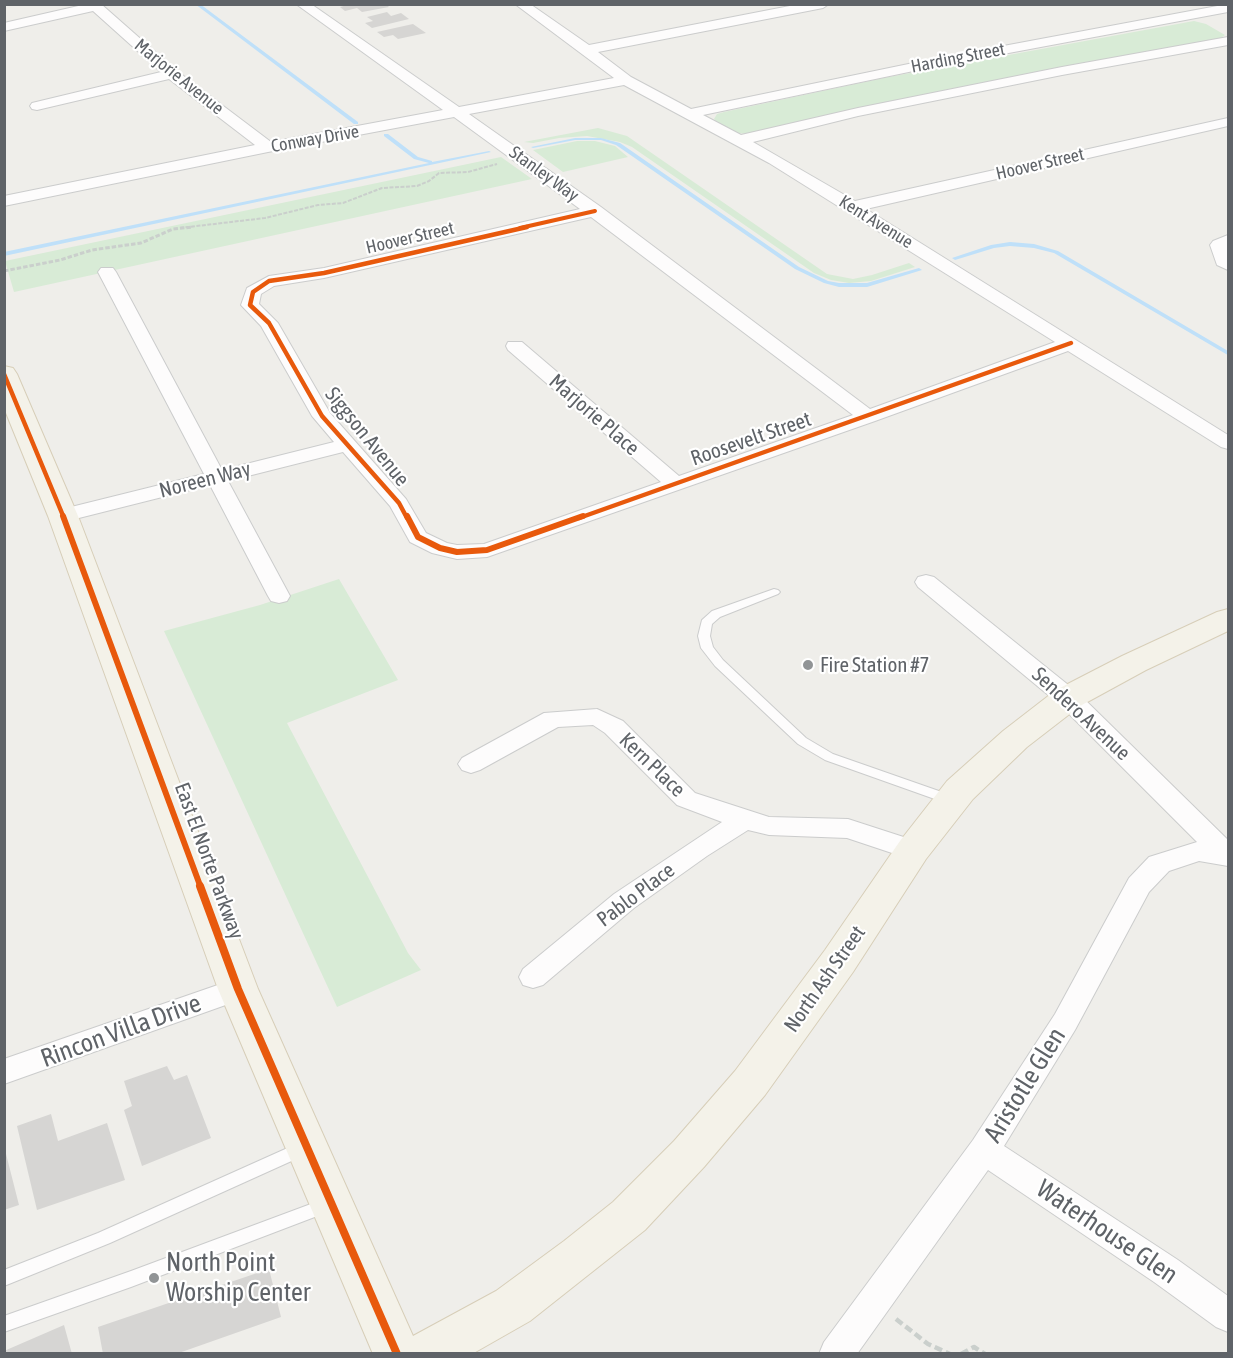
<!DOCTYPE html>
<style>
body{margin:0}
#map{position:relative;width:1233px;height:1358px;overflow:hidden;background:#efeeea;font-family:"Asap Condensed",sans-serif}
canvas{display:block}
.frame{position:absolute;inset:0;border:6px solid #5f6368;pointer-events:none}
</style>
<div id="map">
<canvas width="1233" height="1358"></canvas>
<div class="frame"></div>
</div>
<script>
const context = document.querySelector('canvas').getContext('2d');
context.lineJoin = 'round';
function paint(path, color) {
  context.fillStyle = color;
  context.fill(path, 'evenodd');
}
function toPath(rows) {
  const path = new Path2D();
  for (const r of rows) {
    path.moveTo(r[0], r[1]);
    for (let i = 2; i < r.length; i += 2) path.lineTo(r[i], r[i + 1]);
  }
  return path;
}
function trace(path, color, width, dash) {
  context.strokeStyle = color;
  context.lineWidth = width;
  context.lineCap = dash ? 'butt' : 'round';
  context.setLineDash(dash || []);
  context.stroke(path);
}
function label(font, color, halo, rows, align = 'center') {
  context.font = font + ' "Asap Condensed",sans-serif';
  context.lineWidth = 4.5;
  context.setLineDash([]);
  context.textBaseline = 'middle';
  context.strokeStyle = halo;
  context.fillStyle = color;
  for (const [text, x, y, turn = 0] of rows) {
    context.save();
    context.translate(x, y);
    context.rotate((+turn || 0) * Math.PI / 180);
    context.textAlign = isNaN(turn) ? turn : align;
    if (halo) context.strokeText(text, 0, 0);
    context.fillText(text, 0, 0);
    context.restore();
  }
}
const green = toPath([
 [1194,21,1206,24,1225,35,1218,40,750,134,736,133,717,123,714,119,717,114,724,112,883,78],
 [598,128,627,136,827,274,853,279,872,275,909,263,915,267,871,281,849,283,831,280,814,273,632,147,620,142,587,136,559,138,533,143,524,142],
 [577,141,595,141,615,146,628,157,563,172,533,150],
 [501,157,532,179,14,292,5,261],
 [339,579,398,680,287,723,408,953,421,970,337,1007,164,631,260,605]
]);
const stream = toPath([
 [200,4,358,122,358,124,354,124,195,4,200,4],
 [384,134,388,134,418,157,432,161,432,162,489,151,491,152,4,256,4,252,429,163,414,159,384,136,384,134],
 [575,138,601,138,620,143,799,267,828,281,839,283,867,283,919,268,922,270,867,287,839,287,824,283,795,269,616,145,601,140,575,140,533,148,531,147,575,138],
 [1010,242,1034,244,1058,251,1228,351,1228,355,1226,354,1054,253,1034,248,1010,246,994,248,955,260,952,258,991,245,1010,242]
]);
const building = toPath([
 [351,4,386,4,389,7,362,12,357,8,345,11,340,7],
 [387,12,391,16,401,13,409,19,372,28,365,23,373,21,367,17],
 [413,24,426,33,398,39,393,35,384,37,377,32],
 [167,1066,174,1080,187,1075,211,1138,142,1166,124,1110,132,1106,124,1081],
 [51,1114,58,1141,107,1123,125,1180,37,1210,17,1126],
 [4,1146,19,1205,4,1210],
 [269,1269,281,1317,176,1354,103,1354,98,1327],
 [64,1325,72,1354,4,1354,4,1351]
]);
const pathFar2 = toPath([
 [180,228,265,218,318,205,343,203,382,188,417,186,429,181,439,173,468,172,497,164]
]);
const pathFar1 = toPath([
 [4,271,60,260,92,250,141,243,173,229,193,227]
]);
const path = toPath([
 [896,1319,928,1344,950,1354],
 [961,1354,974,1347,985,1354]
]);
const lane = toPath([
 [774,589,778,590,780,592,778,594,720,617,712,624,710,636,713,647,723,660,806,738,833,754,956,797,957,800,956,803,946,803,825,760,798,744,715,666,701,648,698,636,702,620,712,611,774,589],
 [301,1142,307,1144,309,1149,307,1154,110,1243,4,1286,4,1270,98,1233,301,1142],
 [327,1198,333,1200,335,1205,333,1210,131,1287,4,1332,4,1316,131,1271,327,1198]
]);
const street = toPath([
 [87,4,101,4,177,71,271,142,443,110,296,4,311,4,459,107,614,78,515,4,530,4,589,45,800,4,829,4,823,8,598,52,631,77,691,109,923,61,1228,4,1228,12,923,69,703,115,741,135,858,108,1062,67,1228,37,1228,45,1062,75,858,116,753,142,855,201,1228,118,1228,126,866,209,1228,435,1228,449,1221,447,1068,351,875,421,487,557,457,559,432,553,410,542,390,506,343,452,228,481,290,596,287,601,279,603,271,601,268,596,210,485,63,522,55,521,52,516,55,511,204,474,98,272,101,268,113,268,116,272,222,470,334,442,312,416,261,326,241,305,247,288,269,276,324,268,580,209,454,117,268,152,4,206,4,196,255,145,169,79,37,110,32,109,30,106,32,103,161,72,93,11,4,31,4,23,87,4],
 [624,85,769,163,1055,342,870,409,601,207,469,114,624,85],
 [591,217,853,415,679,476,522,342,508,342,506,346,508,350,661,482,484,544,457,545,447,543,426,533,406,499,330,413,278,323,259,304,261,294,274,286,324,278,591,217],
 [1228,235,1228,270,1217,265,1210,245,1213,241,1228,235],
 [926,575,934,577,1077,692,1228,840,1228,866,1199,861,1169,871,1149,892,1075,1030,1004,1146,1178,1260,1228,1296,1228,1332,1216,1327,1154,1282,988,1170,857,1354,819,1354,824,1342,973,1140,1055,1014,1129,878,1149,857,1197,842,1059,704,918,587,915,582,918,577,926,575],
 [597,709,623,721,695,793,769,817,848,819,922,843,926,850,922,857,913,860,847,838,769,835,748,830,707,856,634,908,543,985,533,988,523,985,519,977,523,969,614,894,722,822,677,805,605,733,593,725,558,727,480,770,471,773,462,770,458,764,462,758,544,713,597,709],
 [238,978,248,981,252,989,248,997,4,1084,4,1059,238,978]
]);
const primary = toPath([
 [4,366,13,368,17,374,78,516,258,989,413,1336,496,1291,564,1241,613,1202,674,1141,735,1071,825,950,900,841,947,781,1003,731,1056,690,1122,656,1217,612,1228,609,1228,631,1146,670,1080,706,1027,747,973,799,926,859,853,972,765,1095,704,1167,645,1230,530,1321,472,1354,373,1354,218,989,48,516,4,408,4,366]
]);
const cyclewayFar3 = toPath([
 [520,228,595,211]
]);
const cyclewayFar2 = toPath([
 [4,374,64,518],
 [407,518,399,503,322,416,269,323,250,305,253,292,269,281,324,273,527,227],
 [579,518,1071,343]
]);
const cyclewayFar1 = toPath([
 [63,516,201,888],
 [407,516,418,537,440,548,457,552,487,550,583,516]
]);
const cycleway = toPath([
 [200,886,238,989,397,1354]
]);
const markers = [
 [808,665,6,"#919496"],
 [154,1278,6,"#919496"]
];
const farStreetnames = [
 ["Harding Street",958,58,-11],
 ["Marjorie Avenue",179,77,39],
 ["Conway Drive",315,139,-10],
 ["Hoover Street",1040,164,-13],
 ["Stanley Way",544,174,36],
 ["Kent Avenue",876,222,32],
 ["Hoover Street",410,238,-13]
];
const streetNames = [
 ["Marjorie Place",594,415,41],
 ["Siggson Avenue",367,437,51],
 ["Roosevelt Street",751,439,-19],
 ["Noreen Way",205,480,-14],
 ["Sendero Avenue",1081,714,43],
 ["Kern Place",652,765,44],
 ["East El Norte Parkway",209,861,70],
 ["Pablo Place",636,895,-37],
 ["North Ash Street",825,979,-55]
];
const poiNames = [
 ["Fire Station #7",820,665]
];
const nearStreetnames = [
 ["Rincon Villa Drive",121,1031,-20],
 ["Aristotle Glen",1025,1085,-58],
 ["Waterhouse Glen",1107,1232,34]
];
const nearPoinames = [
 ["North Point",166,1263],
 ["Worship Center",166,1293]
];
paint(green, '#d8ebd6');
paint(stream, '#bfe0f9');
paint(building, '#d6d5d3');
trace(lane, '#cbcccc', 2);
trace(street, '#cbcccc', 2);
trace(primary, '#d7ceb8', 2);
trace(pathFar2, '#cacfcc', 2, [4, 1.5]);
trace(pathFar1, '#cacfcc', 3, [4.5, 2]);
trace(path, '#cacfcc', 4.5, [8, 4]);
paint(lane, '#fdfcfc');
paint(street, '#fdfcfc');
paint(primary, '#f4f2e9');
trace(cyclewayFar3, '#e8590c', 4);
trace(cyclewayFar2, '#e8590c', 4.5);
trace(cyclewayFar1, '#e8590c', 6);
trace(cycleway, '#e8590c', 8);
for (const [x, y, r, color] of markers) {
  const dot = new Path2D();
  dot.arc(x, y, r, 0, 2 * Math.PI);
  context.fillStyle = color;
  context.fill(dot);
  trace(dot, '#fff', 2);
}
label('18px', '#5f6368', '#fff', farStreetnames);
label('21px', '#5f6368', '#fff', streetNames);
label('21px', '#5f6368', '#fff', poiNames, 'left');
label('26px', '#5f6368', '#fff', nearStreetnames);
label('26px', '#5f6368', '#fff', nearPoinames, 'left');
</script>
